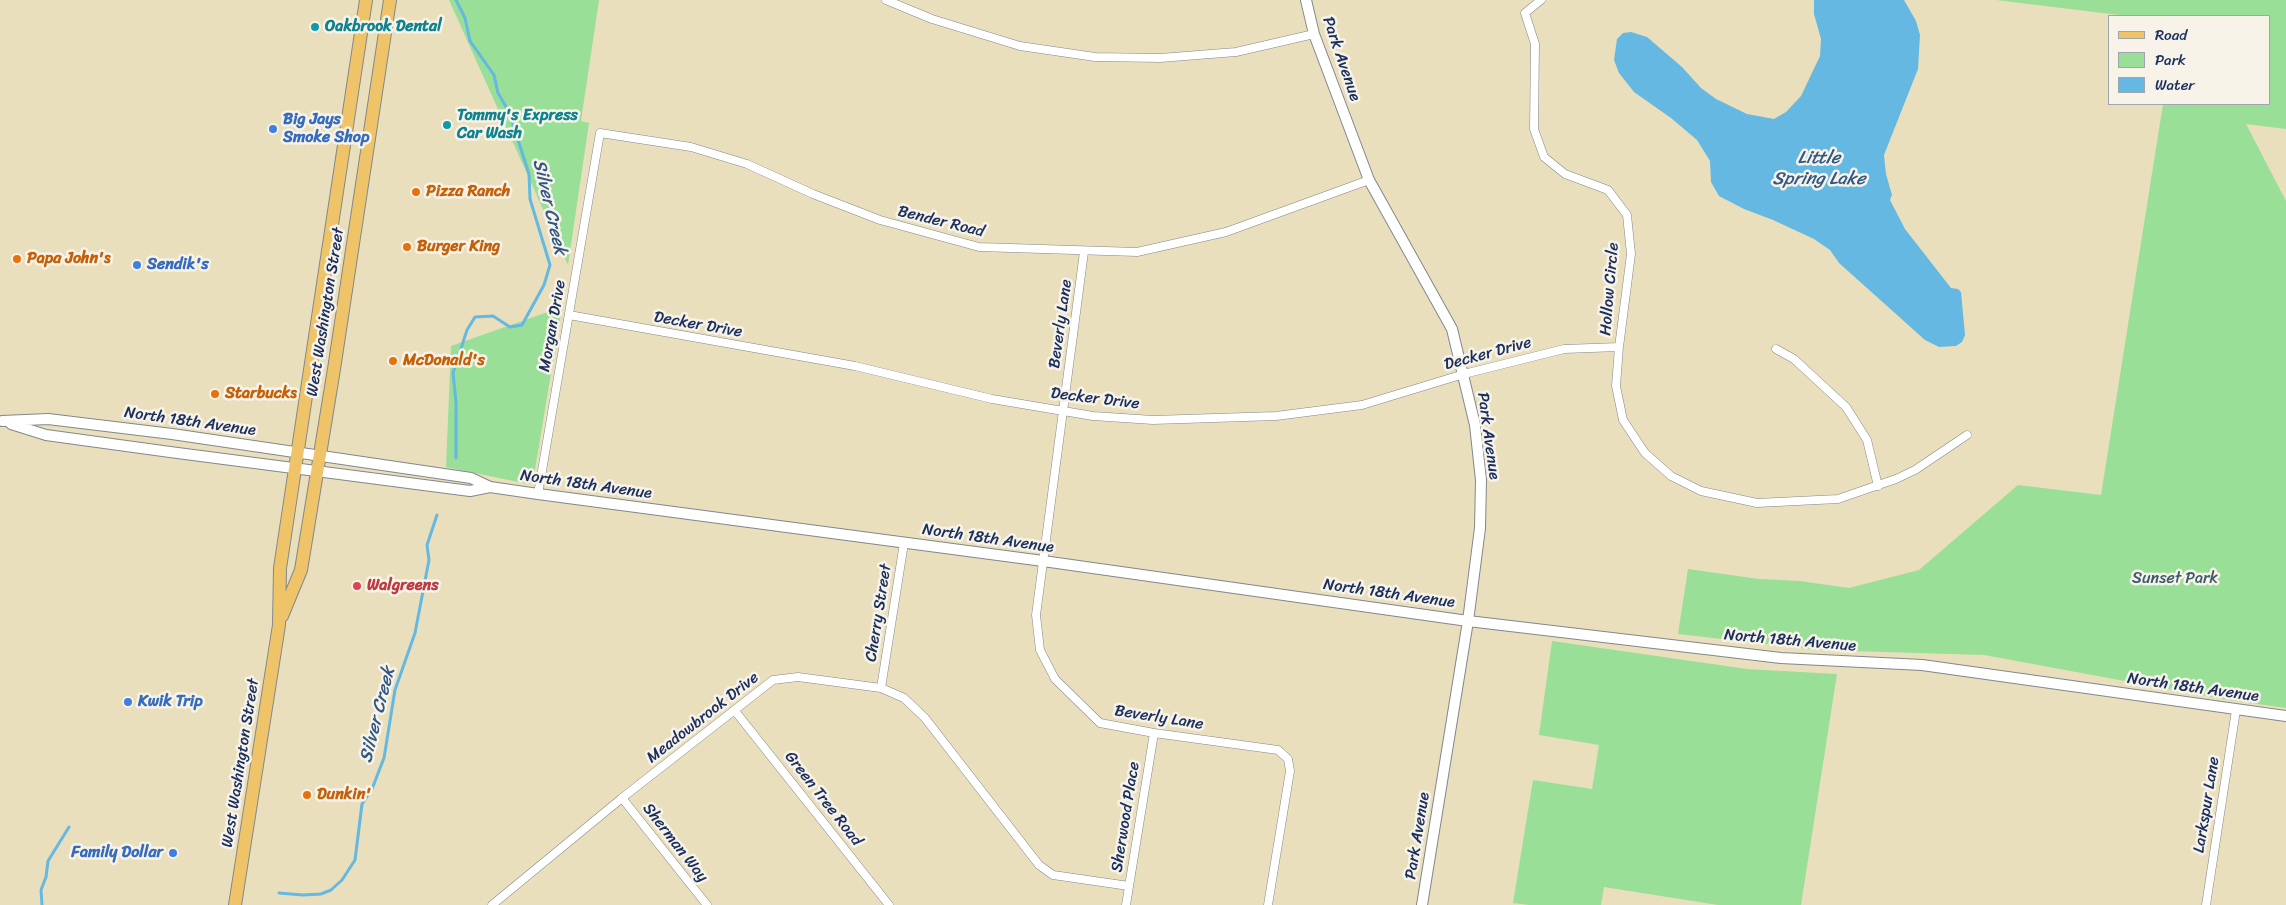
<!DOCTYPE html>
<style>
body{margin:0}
#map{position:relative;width:2286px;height:905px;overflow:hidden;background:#e9dfbc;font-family:Sriracha,sans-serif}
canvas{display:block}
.legend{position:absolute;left:2108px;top:15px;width:162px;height:90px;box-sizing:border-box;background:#f7f3e8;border:1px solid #9fa5b1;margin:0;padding:6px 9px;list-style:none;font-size:15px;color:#1b2f5e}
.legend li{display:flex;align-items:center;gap:10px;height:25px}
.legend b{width:25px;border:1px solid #9fa5b1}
</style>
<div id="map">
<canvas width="2286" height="905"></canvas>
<ul class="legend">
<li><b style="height:6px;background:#efc469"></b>Road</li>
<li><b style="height:14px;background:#99df98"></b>Park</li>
<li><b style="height:14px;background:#65b8e1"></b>Water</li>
</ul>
</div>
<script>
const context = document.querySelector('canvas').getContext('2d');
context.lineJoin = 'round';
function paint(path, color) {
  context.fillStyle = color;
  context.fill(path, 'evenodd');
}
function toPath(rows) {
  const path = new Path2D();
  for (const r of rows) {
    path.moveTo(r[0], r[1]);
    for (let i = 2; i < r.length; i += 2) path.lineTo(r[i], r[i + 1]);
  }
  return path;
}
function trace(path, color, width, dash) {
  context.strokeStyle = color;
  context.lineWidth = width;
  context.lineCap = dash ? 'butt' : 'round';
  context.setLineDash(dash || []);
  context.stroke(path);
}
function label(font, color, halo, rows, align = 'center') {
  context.font = font + ' Sriracha,sans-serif';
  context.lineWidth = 5;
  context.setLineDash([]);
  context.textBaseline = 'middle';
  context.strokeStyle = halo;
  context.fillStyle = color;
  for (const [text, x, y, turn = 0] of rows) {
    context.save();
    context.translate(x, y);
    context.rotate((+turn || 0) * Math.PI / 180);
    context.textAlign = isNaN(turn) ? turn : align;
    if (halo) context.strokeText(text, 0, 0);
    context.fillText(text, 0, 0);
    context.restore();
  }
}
const green = toPath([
 [449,0,599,0,581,121,589,123,568,265],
 [1996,0,2286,0,2286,129,2246,124,2286,201,2286,708,2222,699,1984,655,1818,650,1678,634,1688,569,1759,579,1800,581,1849,588,1919,570,2018,485,2101,495,2163,104,2270,104,2270,16,2127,16],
 [562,307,533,482,529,484,523,483,446,467,451,346],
 [1552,641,1747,669,1837,674,1801,905,1718,905,1604,887,1601,905,1529,905,1513,903,1533,780,1592,789,1599,745,1539,735]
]);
const water = toPath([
 [1814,0,1904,0,1916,21,1920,35,1918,69,1884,155,1886,174,1892,195,1890,200,1905,229,1951,288,1958,289,1961,292,1965,335,1962,342,1956,346,1939,347,1925,340,1839,263,1830,250,1814,239,1773,220,1744,209,1719,196,1711,182,1710,161,1697,140,1671,118,1634,92,1619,73,1614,60,1617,39,1623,33,1631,32,1647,37,1682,67,1701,88,1716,99,1747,114,1774,119,1786,112,1801,96,1820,56,1821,39,1814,14]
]);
const stream = toPath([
 [456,0,465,18,470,41,494,75,498,93,509,112,529,174,530,199,550,265,544,285,522,325,510,327,493,316,475,317,467,330,453,373,456,402,456,458],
 [279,893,303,895,321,894,331,890,342,880,355,860,362,804,372,789,384,758,395,690,415,633,429,560,427,545,437,515],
 [42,905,41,890,46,877,48,861,69,827]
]);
const minor = toPath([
 [886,0,932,19,1020,46,1095,57,1160,58,1236,52,1314,34],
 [1541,0,1525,13,1535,44,1534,129,1544,157,1565,174,1608,190,1627,215,1631,254,1619,347,1616,386,1623,420,1645,453,1671,476,1701,491,1757,503,1838,499,1896,479,1915,470,1967,435],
 [1084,252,1036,615,1040,650,1055,679,1100,723,1154,733,1278,750,1288,759,1290,771,1268,905],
 [569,315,855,366,992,399,1093,416,1153,420,1276,416,1362,405,1464,374,1564,349,1619,347],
 [1776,349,1794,359,1846,407,1867,440,1878,486],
 [538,494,600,133,691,147,747,164,813,194,880,220,979,247,1137,252,1226,232,1369,180],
 [881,688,904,543],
 [735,711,889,905],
 [622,798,707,905],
 [492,905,622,798,773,680,798,677,881,688,904,698,925,718,1039,865,1053,875,1129,886],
 [1126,905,1154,733],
 [2206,905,2236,710]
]);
const tertiary = toPath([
 [1306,0,1314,34,1369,180,1452,329,1475,425,1481,480,1480,528,1468,621,1422,905],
 [2,421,48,419,172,434,471,478,490,487,538,494,1043,561,1468,621,1781,658,1922,665,2286,716],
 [11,424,46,435,170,452,470,491,490,487]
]);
const primary = toPath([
 [282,616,301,570,334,369,390,0],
 [235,905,279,625,280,568,366,0]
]);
const markers = [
 [315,27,5,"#0f9aa8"],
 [447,125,5,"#0f9aa8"],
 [273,129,5,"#3f7fe0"],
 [416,192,5,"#e8710a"],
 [407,247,5,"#e8710a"],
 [17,259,5,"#e8710a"],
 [137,265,5,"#3f7fe0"],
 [393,361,5,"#e8710a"],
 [215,394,5,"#e8710a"],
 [357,586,5,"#e0444e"],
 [128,702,5,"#3f7fe0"],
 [307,795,5,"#e8710a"],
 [173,853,5,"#3f7fe0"]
];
const cultureNames = [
 ["Oakbrook Dental",325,27],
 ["Tommy's Express",457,116],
 ["Car Wash",457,134]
];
const streetNames = [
 ["Park Avenue",1341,59,71],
 ["Bender Road",941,222,14],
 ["Hollow Circle",1610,289,-85],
 ["West Washington Street",326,312,-81],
 ["Beverly Lane",1061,324,-82],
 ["Decker Drive",698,325,10],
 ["Morgan Drive",553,326,-80],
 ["Decker Drive",1488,354,-15],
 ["Decker Drive",1095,399,7],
 ["North 18th Avenue",190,422,8],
 ["Park Avenue",1488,436,82],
 ["North 18th Avenue",586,485,8],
 ["North 18th Avenue",988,539,8],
 ["North 18th Avenue",1389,594,8],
 ["Cherry Street",879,613,-81],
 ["North 18th Avenue",1790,641,5],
 ["North 18th Avenue",2193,688,8],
 ["Meadowbrook Drive",703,718,-38],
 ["Beverly Lane",1159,718,9],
 ["West Washington Street",241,763,-81],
 ["Green Tree Road",823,799,52],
 ["Larkspur Lane",2207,805,-81],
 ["Sherwood Place",1126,817,-81],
 ["Park Avenue",1418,836,-81],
 ["Sherman Way",675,843,52]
];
const shopNames = [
 ["Big Jays",283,120],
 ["Smoke Shop",283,138],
 ["Sendik's",147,265],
 ["Kwik Trip",138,702],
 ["Family Dollar",163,853,"right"]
];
const foodNames = [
 ["Pizza Ranch",426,192],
 ["Burger King",417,247],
 ["Papa John's",27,259],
 ["McDonald's",403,361],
 ["Starbucks",225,394],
 ["Dunkin'",317,795]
];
const parkNames = [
 ["Sunset Park",2175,579]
];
const healthNames = [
 ["Walgreens",367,586]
];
const waterNames = [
 ["Little",1819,158],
 ["Spring Lake",1819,179],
 ["Silver Creek",549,207,77],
 ["Silver Creek",378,715,-76]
];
paint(green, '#99df98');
paint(water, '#65b8e1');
trace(stream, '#65b8e1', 3);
trace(minor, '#82878d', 9);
trace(tertiary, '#82878d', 12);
trace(primary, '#82878d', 14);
trace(minor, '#fff', 8);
trace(tertiary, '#fff', 10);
trace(primary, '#efc469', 12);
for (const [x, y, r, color] of markers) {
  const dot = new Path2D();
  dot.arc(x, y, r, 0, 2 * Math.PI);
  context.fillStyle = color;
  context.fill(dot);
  trace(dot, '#f7f3e8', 2);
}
label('bold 16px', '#0d838f', '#f7f3e8', cultureNames, 'left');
label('16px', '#1b2f5e', '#f7f3e8', streetNames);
label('bold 16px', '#366cbe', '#f7f3e8', shopNames, 'left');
label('bold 16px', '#c56008', '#f7f3e8', foodNames, 'left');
label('16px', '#3a5b6c', '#f7f3e8', parkNames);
label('bold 16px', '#be3a42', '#f7f3e8', healthNames, 'left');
label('italic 18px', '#315885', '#f7f3e8', waterNames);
</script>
